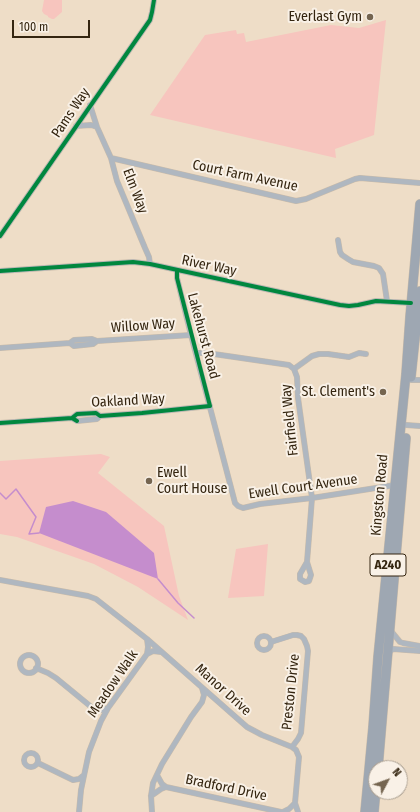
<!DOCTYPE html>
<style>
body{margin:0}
#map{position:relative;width:420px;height:812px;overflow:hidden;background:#eeddc7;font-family:"Fira Sans Condensed",sans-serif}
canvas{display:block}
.north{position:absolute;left:368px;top:760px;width:40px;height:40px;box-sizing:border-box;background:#f9f1e7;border:1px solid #aa9f91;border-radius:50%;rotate:49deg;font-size:11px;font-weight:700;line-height:16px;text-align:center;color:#342510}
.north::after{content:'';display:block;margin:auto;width:14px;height:18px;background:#756550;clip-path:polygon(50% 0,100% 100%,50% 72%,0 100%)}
.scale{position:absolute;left:12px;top:20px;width:78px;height:18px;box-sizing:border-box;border:2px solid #342510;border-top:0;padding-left:5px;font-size:12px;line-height:14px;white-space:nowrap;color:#342510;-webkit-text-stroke:3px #f9f1e7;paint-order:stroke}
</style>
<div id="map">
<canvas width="420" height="812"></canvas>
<div class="north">N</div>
<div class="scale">100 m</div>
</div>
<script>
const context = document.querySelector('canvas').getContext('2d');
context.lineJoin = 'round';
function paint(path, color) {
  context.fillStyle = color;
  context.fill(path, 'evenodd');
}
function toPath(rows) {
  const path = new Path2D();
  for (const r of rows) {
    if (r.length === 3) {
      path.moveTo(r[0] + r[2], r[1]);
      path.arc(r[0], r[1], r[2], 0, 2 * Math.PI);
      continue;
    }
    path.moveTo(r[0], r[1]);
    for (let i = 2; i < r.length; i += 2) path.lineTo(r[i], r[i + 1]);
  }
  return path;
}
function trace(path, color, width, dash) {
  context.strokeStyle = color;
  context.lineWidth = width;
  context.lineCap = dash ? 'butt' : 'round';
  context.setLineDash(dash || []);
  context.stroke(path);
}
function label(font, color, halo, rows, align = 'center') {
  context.font = font + ' "Fira Sans Condensed",sans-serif';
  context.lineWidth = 4;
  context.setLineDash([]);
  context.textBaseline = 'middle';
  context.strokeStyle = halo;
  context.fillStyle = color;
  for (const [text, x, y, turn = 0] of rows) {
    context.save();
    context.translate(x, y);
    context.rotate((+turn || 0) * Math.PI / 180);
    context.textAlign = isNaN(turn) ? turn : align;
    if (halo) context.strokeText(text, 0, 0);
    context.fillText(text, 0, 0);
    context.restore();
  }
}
const green = toPath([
 [44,0,62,0,62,12,54,19,52,19,48,17,48,16,44,14,42,11],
 [386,20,374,135,335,149,336,158,150,115,205,35,236,30,237,34,244,33,246,42,331,25,359,28],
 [101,454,110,457,98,473,164,526,179,596,188,620,138,587,94,564,17,537,0,534,0,461],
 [268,544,264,596,228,598,236,549]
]);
const water = toPath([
 [73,501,106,512,154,553,158,579,39,533,46,507]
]);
const stream = toPath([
 [0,493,6,499,16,489,36,517,29,534,39,533],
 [158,579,178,603,194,618]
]);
const street = toPath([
 [90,105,97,127,111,158,117,181,145,248,149,257,150,264],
 [76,126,91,125,97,127],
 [111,158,296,201,306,199,355,179,360,178,420,183],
 [0,236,150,20,152,12,154,0],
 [338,240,340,252,342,255,348,259,353,262,374,266,379,268,383,274,387,301],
 [177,270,177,278,191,335,234,499,235,503,238,506,243,508,260,504,312,498,395,485],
 [0,271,133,262,150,264,340,305,349,306,358,305,376,301,411,303],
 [70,343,74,346,93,344,97,341,191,335],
 [0,348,70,343,74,340,92,339,97,341],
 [196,353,207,353,289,365,294,369,297,377,298,398,312,498,307,562,311,575,309,581,305,582,300,579,300,574,307,562],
 [294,369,312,356,319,354,328,354,349,357,359,353,366,354],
 [411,380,420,380],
 [72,418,77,414,96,413,100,416,142,413,210,406],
 [0,423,72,418,77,421,97,419,100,416],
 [406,425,420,426],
 [0,580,88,596,96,599,147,639,247,727,262,735,292,747,296,750,299,757,295,803,298,812],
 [391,631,400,642,403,643,420,646],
 [264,643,7],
 [147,639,148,647,147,654],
 [271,642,293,635,297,635,301,636,304,639,307,646,308,651,301,733,298,739,292,747],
 [388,653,393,649,420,651],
 [29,664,9],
 [36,668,48,673,56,678,95,710,102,710,108,708],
 [31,760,7],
 [38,763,73,780,79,779,84,775],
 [157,775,162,784,166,787],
 [151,796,161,789,166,787,281,812],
 [79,812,81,790,89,752,101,721,108,708,147,654,153,651,161,652],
 [152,812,151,796,153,783,162,764,191,717,202,702,204,695,202,688],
 [283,812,289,809,295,803]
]);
const highway = toPath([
 [411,377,420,291],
 [378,768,406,438],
 [365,812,373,727,378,657,406,374,410,317,420,204],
 [374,812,376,789]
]);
const cycleway = toPath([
 [0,236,150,20,152,12,154,0],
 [0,271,133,262,150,264,340,305,349,306,358,305,376,301,411,303],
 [72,418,77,414,96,413,100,416,142,413,210,406,177,278,177,270],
 [0,423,72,418,77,421]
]);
const markers = [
 [370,17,4,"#756550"],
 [383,392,4,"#756550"],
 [149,481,4,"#756550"]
];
const shields = [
 [388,565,36]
];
const shieldNames = [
 ["A240",388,565]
];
const poiNames = [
 ["Everlast Gym",362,17],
 ["St. Clement's",375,392],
 ["Ewell",157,473,"left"],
 ["Court House",157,489,"left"]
];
const streetNames = [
 ["Pams Way",71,113,-56],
 ["Court Farm Avenue",245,176,12],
 ["Elm Way",135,191,69],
 ["River Way",209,266,12],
 ["Willow Way",143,326,-4],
 ["Lakehurst Road",203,336,75],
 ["Oakland Way",128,401,-3],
 ["Fairfield Way",290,420,-96],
 ["Ewell Court Avenue",303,487,-8],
 ["Kingston Road",380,495,-85],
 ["Meadow Walk",113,684,-56],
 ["Manor Drive",223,690,42],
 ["Preston Drive",291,692,-84],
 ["Bradford Drive",226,788,12]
];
paint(green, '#f7c5be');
paint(water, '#c58dcd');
trace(stream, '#c58dcd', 1.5);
trace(street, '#c9bba9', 6);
trace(highway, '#c9bba9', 10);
trace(street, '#afb7c0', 5);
trace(highway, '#9ea7b2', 9);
trace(cycleway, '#00873e', 4);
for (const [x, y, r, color] of markers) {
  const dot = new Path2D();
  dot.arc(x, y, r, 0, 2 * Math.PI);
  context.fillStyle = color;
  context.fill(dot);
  trace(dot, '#f9f1e7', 1.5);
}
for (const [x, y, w] of shields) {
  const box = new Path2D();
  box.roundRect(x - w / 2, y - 11, w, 22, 3);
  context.fillStyle = '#f9f1e7';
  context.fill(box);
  trace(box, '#342510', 1);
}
label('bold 13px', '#342510', null, shieldNames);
label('14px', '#342510', '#f9f1e7', poiNames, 'right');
label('14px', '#342510', '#f9f1e7', streetNames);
</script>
